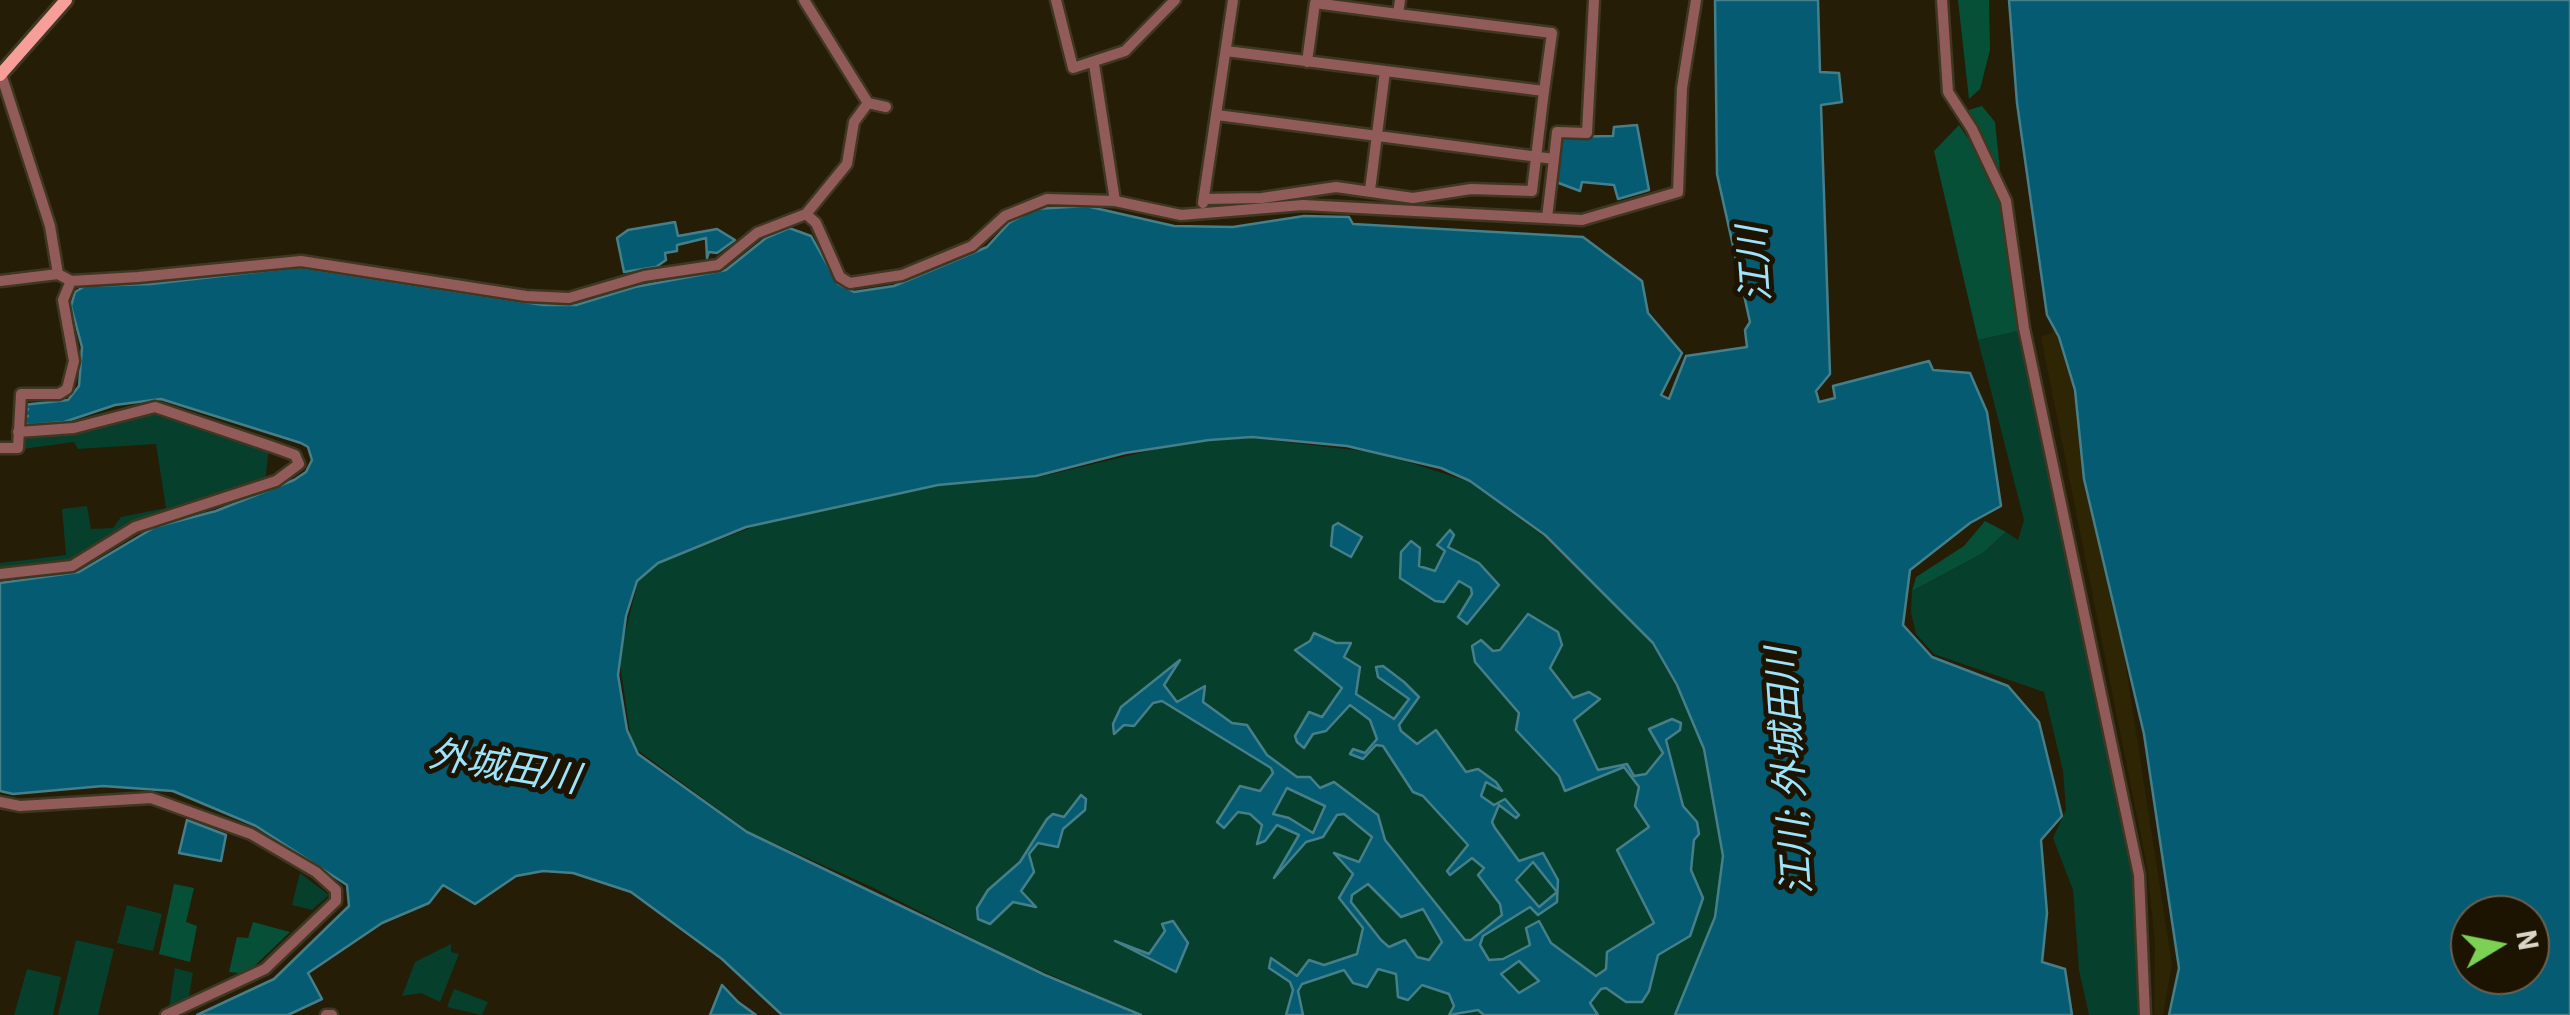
<!DOCTYPE html>
<meta charset="utf-8">
<style>
body{margin:0}
#map{position:relative;width:2570px;height:1015px;overflow:hidden;background:#261d07;font-family:"IBM Plex Sans",sans-serif}
canvas{display:block}
.north{position:absolute;left:2450px;top:895px;width:100px;height:100px;box-sizing:border-box;background:#1c1401;border:2px solid #686150;border-radius:50%;rotate:80deg;font-size:28px;font-weight:700;line-height:40px;text-align:center;color:#d9d4c6}
.north::after{content:'';display:block;margin:auto;width:35px;height:45px;background:#7cd154;clip-path:polygon(50% 0,100% 100%,50% 72%,0 100%)}
</style>
<div id="map">
<canvas width="2570" height="1015"></canvas>
<div class="north">N</div>
</div>
<script>
const context = document.querySelector('canvas').getContext('2d');
context.lineJoin = 'round';
function paint(path, color) {
  context.fillStyle = color;
  context.fill(path, 'evenodd');
}
function toPath(rows) {
  const path = new Path2D();
  for (const r of rows) {
    path.moveTo(r[0], r[1]);
    for (let i = 2; i < r.length; i += 2) path.lineTo(r[i], r[i + 1]);
  }
  return path;
}
function trace(path, color, width, dash) {
  context.strokeStyle = color;
  context.lineWidth = width;
  context.lineCap = dash ? 'butt' : 'round';
  context.setLineDash(dash || []);
  context.stroke(path);
}
function label(font, color, halo, rows, align = 'center') {
  context.font = font + ' "IBM Plex Sans","Noto Sans JP",sans-serif';
  context.lineWidth = 10;
  context.setLineDash([]);
  context.textBaseline = 'middle';
  context.strokeStyle = halo;
  context.fillStyle = color;
  for (const [text, x, y, turn = 0] of rows) {
    context.save();
    context.translate(x, y);
    context.rotate((+turn || 0) * Math.PI / 180);
    context.textAlign = isNaN(turn) ? turn : align;
    if (halo) context.strokeText(text, 0, 0);
    context.fillText(text, 0, 0);
    context.restore();
  }
}
const green = toPath([
 [2018,331,2134,865,2141,1015,2089,1015,2079,970,2073,890,2053,838,2066,810,2063,771,2044,692,1934,654,1916,634,1911,612,1912,591,1983,553,2006,532,2018,540,2024,520,1978,340],
 [157,411,269,450,265,481,141,521,67,565,0,570,0,563,66,555,62,509,87,506,91,529,113,528,121,517,166,508,156,444,78,449,74,442,23,449,23,436],
 [1251,438,1380,453,1470,482,1543,536,1653,643,1694,720,1703,749,1723,856,1714,917,1675,1015,1143,1015,1007,956,874,888,749,832,632,746,619,657,638,582,657,564,763,523,938,486,1039,477,1186,442],
 [300,873,329,895,312,910,292,905],
 [127,905,162,914,153,951,117,943],
 [76,940,114,949,98,1015,58,1015],
 [451,944,451,952,459,954,440,1002,421,993,402,996,415,962],
 [175,968,193,973,188,1001,169,1008],
 [27,969,61,977,53,1015,14,1015],
 [454,989,488,1002,482,1015,447,1007]
]);
const forest = toPath([
 [1958,0,1989,0,1990,50,1980,89,1969,99],
 [1982,106,1995,122,2000,170,1965,111],
 [1959,125,1983,161,2001,203,2018,331,1978,340,1934,151],
 [1985,521,2006,532,1983,553,1912,591,1916,577,1964,546],
 [174,884,194,888,186,922,197,926,190,962,159,954],
 [253,922,290,932,246,974,229,972,237,937,248,938]
]);
const sand = toPath([
 [2018,64,2109,557,2172,965,2163,1015,2154,1015,2155,942,2147,867,2041,337,2052,333]
]);
const water = toPath([
 [1715,0,1818,0,1820,72,1839,73,1842,102,1821,105,1830,374,1816,391,1819,402,1835,398,1833,386,1929,361,1933,370,1970,373,1987,412,2001,506,1970,523,1910,570,1903,625,1932,657,2008,686,2039,722,2062,816,2041,840,2047,913,2042,962,2065,969,2072,1015,1675,1015,1715,917,1723,856,1704,749,1677,685,1653,643,1545,535,1470,481,1441,468,1347,446,1252,437,1209,440,1125,453,1036,476,938,485,746,527,658,563,637,581,626,616,618,675,627,730,638,754,747,832,1045,975,1141,1015,782,1015,722,959,631,892,573,873,543,871,516,876,475,904,443,885,429,903,382,923,308,973,322,999,288,1015,197,1015,274,979,349,906,347,885,256,826,173,791,103,786,13,794,0,791,0,583,79,572,155,527,216,511,294,480,306,472,312,460,308,447,301,443,161,399,115,405,64,422,28,425,22,420,28,416,22,415,28,409,23,405,68,400,79,386,82,347,71,306,75,292,85,286,151,284,299,267,543,305,576,305,635,287,726,270,766,238,789,228,811,236,838,284,854,292,894,286,987,247,1009,223,1035,209,1086,206,1174,226,1233,227,1304,216,1349,217,1353,224,1583,237,1642,281,1648,313,1682,353,1661,395,1669,399,1686,356,1747,347,1745,330,1750,322,1717,174,1715,0],
 [2009,0,2570,0,2570,1015,2169,1015,2179,968,2144,734,2084,479,2075,390,2059,337,2047,315,2017,103,2009,0],
 [2530,915,2530,975,2470,975,2470,915,2530,915],
 [1637,125,1649,190,1618,199,1614,185,1582,182,1580,191,1556,182,1562,137,1613,136,1614,127,1637,125],
 [675,222,678,236,717,229,735,240,717,253,709,252,707,258,706,238,677,245,677,251,665,253,666,260,656,267,624,272,617,238,628,230,675,222],
 [1338,523,1362,537,1351,557,1331,546,1333,526,1338,523],
 [1450,530,1454,535,1448,547,1479,563,1499,585,1467,624,1458,617,1472,594,1471,588,1459,581,1444,602,1435,601,1400,578,1401,552,1411,541,1420,548,1419,566,1435,571,1445,551,1437,545,1450,530],
 [1528,614,1558,632,1562,645,1550,668,1573,698,1589,692,1600,699,1574,720,1598,770,1627,764,1634,776,1646,774,1663,753,1649,729,1672,719,1681,723,1680,730,1666,740,1683,806,1697,822,1699,834,1694,840,1691,870,1703,898,1690,936,1658,955,1649,991,1642,1002,1626,1002,1606,988,1601,989,1590,1003,1598,1015,1484,1015,1478,1010,1449,1015,1454,1006,1449,994,1422,985,1408,1000,1398,997,1396,974,1378,969,1367,987,1353,983,1344,970,1302,984,1298,991,1303,1015,1286,1015,1293,990,1290,982,1269,968,1271,958,1297,976,1309,960,1324,965,1357,954,1363,928,1339,898,1353,874,1334,853,1359,862,1372,837,1344,814,1337,815,1323,837,1306,842,1274,878,1299,835,1277,825,1265,841,1257,844,1262,825,1250,814,1238,812,1224,828,1217,822,1240,786,1260,791,1273,773,1271,768,1162,701,1153,703,1134,726,1124,725,1114,734,1113,724,1121,707,1180,660,1164,685,1177,702,1205,686,1203,702,1232,723,1247,725,1267,755,1297,777,1310,777,1320,788,1334,782,1378,815,1385,840,1465,940,1471,940,1502,915,1500,904,1478,875,1484,868,1472,858,1450,875,1447,871,1468,845,1423,796,1413,792,1383,746,1376,745,1363,759,1350,754,1353,749,1365,753,1377,739,1370,720,1350,705,1326,731,1313,734,1304,748,1297,742,1295,736,1309,712,1322,717,1342,688,1295,650,1310,641,1314,633,1336,643,1351,643,1344,657,1360,667,1356,694,1394,719,1409,699,1378,677,1376,667,1383,666,1404,682,1419,697,1399,725,1401,731,1417,744,1436,730,1466,772,1478,769,1496,782,1502,791,1486,782,1481,796,1494,805,1505,799,1519,815,1516,818,1499,805,1492,822,1495,828,1519,861,1543,853,1558,880,1557,902,1538,915,1530,907,1483,936,1480,945,1489,960,1503,959,1530,945,1526,928,1539,921,1551,943,1596,976,1606,969,1607,952,1654,923,1617,850,1649,827,1635,806,1639,787,1624,767,1565,791,1559,776,1516,730,1519,713,1475,662,1472,646,1481,640,1493,651,1500,650,1528,614],
 [1287,788,1325,806,1313,833,1289,818,1273,814,1287,788],
 [1533,862,1557,892,1539,907,1516,880,1533,862],
 [1368,884,1401,917,1423,909,1442,942,1429,960,1417,957,1405,940,1389,947,1381,940,1351,902,1352,895,1368,884],
 [1519,961,1539,981,1519,993,1501,974,1519,961],
 [1081,795,1086,799,1085,810,1063,829,1058,847,1038,843,1029,854,1034,872,1021,891,1036,907,1013,902,990,924,978,919,977,908,988,890,1020,862,1047,819,1053,814,1064,817,1081,795],
 [187,820,226,835,221,861,179,853,187,820],
 [1173,921,1188,943,1176,972,1115,941,1149,954,1165,931,1162,924,1173,921],
 [722,985,738,1002,756,1015,710,1015,722,985]
]);
const minor = toPath([
 [804,0,868,103,886,107],
 [1056,0,1073,68,1125,51,1175,0],
 [1942,0,1948,92,1972,129,2006,201,2024,328,2139,875,2145,1015],
 [1398,14,1552,33,1544,91],
 [1307,62,1315,3,1398,14,1400,0],
 [1094,64,1115,201],
 [1,74,50,226,58,274],
 [1217,115,1554,159,1547,218],
 [1554,159,1557,132,1587,133,1594,0],
 [1370,190,1385,71],
 [1204,199,1262,198,1336,187,1413,198,1471,189,1532,191,1544,91,1226,51],
 [1203,203,1233,0],
 [806,214,816,223,840,277,850,283,902,275,972,246,1005,216,1047,199,1115,201,1181,215,1303,205,1582,220,1678,192,1682,88,1696,0],
 [0,281,58,274,71,281,138,277,301,261,526,296,569,298,644,276,718,265,757,233,806,214,847,164,854,122,868,103],
 [0,448,18,448,21,394,59,394,67,389,74,361,63,300,71,281],
 [0,574,72,566,135,527,276,481,299,464,295,455,273,447,155,407,74,428,18,432],
 [0,802,20,806,151,798,251,834,316,872,336,890,336,901,265,969,166,1015],
 [326,1015,332,1015]
]);
const major = toPath([
 [0,75,66,0]
]);
const waterNames = [
 ["江川",1756,264,-94],
 ["外城田川",504,768,10],
 ["江川; 外城田川",1791,771,-94]
];
paint(green, '#063f2b');
paint(forest, '#065037');
paint(sand, '#2d2504');
paint(water, '#055b71');
trace(water, '#457f8a', 2.5);
trace(minor, '#3f3722', 15);
trace(major, '#3f3722', 18);
trace(minor, '#905b58', 10);
trace(major, '#f79e99', 12);
label('italic 38px', '#9ee3fc', '#1c1401', waterNames);
</script>
